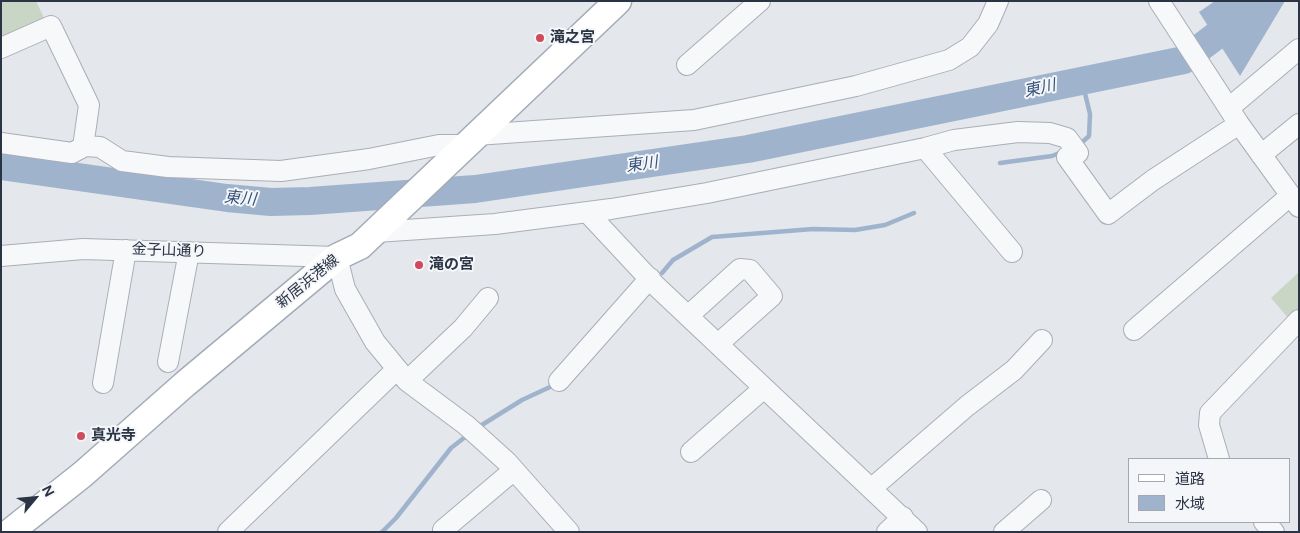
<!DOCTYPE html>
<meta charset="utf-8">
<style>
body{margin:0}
#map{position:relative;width:1300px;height:533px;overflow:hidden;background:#e4e7ec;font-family:"DM Sans","Noto Sans JP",sans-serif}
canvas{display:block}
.frame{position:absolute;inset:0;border:2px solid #2b3445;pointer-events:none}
.legend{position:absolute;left:1128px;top:458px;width:162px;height:65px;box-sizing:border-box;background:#f4f6f9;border:1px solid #a4a8b1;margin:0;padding:6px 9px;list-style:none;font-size:15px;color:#2b3445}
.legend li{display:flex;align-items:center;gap:10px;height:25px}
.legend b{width:25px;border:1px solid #a4a8b1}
.north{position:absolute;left:10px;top:473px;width:50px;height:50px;-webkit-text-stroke:4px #f4f6f9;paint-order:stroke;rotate:62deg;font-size:14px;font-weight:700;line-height:20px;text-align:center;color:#2b3445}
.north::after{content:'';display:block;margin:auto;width:18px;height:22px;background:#2b3445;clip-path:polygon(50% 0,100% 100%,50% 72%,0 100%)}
</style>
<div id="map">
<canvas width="1300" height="533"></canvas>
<div class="frame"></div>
<ul class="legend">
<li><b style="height:6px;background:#fff"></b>道路</li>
<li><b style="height:14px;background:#9fb4cc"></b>水域</li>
</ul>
<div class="north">N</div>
</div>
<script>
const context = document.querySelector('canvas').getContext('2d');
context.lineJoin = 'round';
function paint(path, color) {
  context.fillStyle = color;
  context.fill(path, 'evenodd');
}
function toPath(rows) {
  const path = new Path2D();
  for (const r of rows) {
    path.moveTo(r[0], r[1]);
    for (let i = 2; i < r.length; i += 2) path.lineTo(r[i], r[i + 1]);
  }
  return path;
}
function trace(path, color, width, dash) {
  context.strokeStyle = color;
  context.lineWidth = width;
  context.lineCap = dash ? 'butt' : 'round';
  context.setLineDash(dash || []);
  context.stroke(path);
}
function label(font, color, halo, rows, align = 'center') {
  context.font = font + ' "DM Sans","Noto Sans JP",sans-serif';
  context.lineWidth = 4;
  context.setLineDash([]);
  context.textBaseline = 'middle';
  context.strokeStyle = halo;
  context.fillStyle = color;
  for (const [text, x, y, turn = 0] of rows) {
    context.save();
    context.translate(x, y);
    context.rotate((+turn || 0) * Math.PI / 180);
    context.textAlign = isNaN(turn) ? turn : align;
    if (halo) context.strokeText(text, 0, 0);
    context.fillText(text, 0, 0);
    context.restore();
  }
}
const green = toPath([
 [1,1,36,1,46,22,1,42],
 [1299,272,1299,309,1289,319,1271,298]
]);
const water = toPath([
 [1215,1,1285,1,1240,76,1199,12]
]);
const stream = toPath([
 [1079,145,1089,136,1090,114,1082,81],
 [1000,163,1052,156,1062,152],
 [662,273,673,260,712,237,813,229,855,230,885,225,914,213],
 [477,428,522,400,550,387],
 [382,532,396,518,451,448,469,434]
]);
const river = toPath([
 [1,166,227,198,271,202,310,201,475,189,748,149,1184,60,1242,16,1257,1]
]);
const minor = toPath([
 [1159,1,1239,124,1299,207],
 [1,48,51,26,89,105,83,147],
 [687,65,760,1],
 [1229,108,1299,49],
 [476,135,694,120,856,86,949,60,970,47,988,24,998,1],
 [1,143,72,153,85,146,100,147,122,161,168,167,281,171,369,159,439,145,465,145],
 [925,148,1012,252],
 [1261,155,1299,124],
 [587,212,655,285,917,532],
 [376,232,495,224,611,209,707,193,925,148,954,140,1018,132,1050,133,1067,138,1078,153,1067,157,1108,214,1153,180,1239,124],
 [1,256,83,249,337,257,345,289,375,342,407,381,466,425,507,462,569,532],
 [688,316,740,269,750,270,772,296,718,344],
 [1134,330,1290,196],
 [168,362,189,252],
 [407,381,463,328,488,298],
 [559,381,650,278],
 [103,383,126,250],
 [691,452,764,388],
 [1219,459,1209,425,1210,413,1299,320],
 [872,488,967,406,1014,370,1042,340],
 [1264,522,1274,532],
 [228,532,397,369],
 [444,532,443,530,514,470],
 [887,532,903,517],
 [1004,532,1041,500]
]);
const major = toPath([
 [10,532,83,474,185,384,337,257,360,246,618,1]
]);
const markers = [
 [540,38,5,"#d1495b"],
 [419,265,5,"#d1495b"],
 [81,436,5,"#d1495b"]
];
const poiNames = [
 ["滝之宮",550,38],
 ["滝の宮",429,265],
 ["真光寺",91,436]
];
const streetNames = [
 ["金子山通り",169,251,2],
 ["新居浜港線",308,282,-39]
];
const waterNames = [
 ["東川",1040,89,-12],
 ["東川",642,165,-8],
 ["東川",240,199,5]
];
paint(green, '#c9d6c5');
paint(water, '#9fb4cc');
trace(stream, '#9fb4cc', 4.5);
trace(river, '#9fb4cc', 28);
trace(minor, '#a9aeb7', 22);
trace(major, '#a3abb8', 29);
trace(minor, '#f7f8fa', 20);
trace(major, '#fff', 26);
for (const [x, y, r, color] of markers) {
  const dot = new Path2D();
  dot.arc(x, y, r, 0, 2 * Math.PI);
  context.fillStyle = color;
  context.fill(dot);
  trace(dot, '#f4f6f9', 2);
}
label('bold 15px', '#2b3445', '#f4f6f9', poiNames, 'left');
label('15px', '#2b3445', '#f4f6f9', streetNames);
label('italic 16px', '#34527a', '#f4f6f9', waterNames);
</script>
